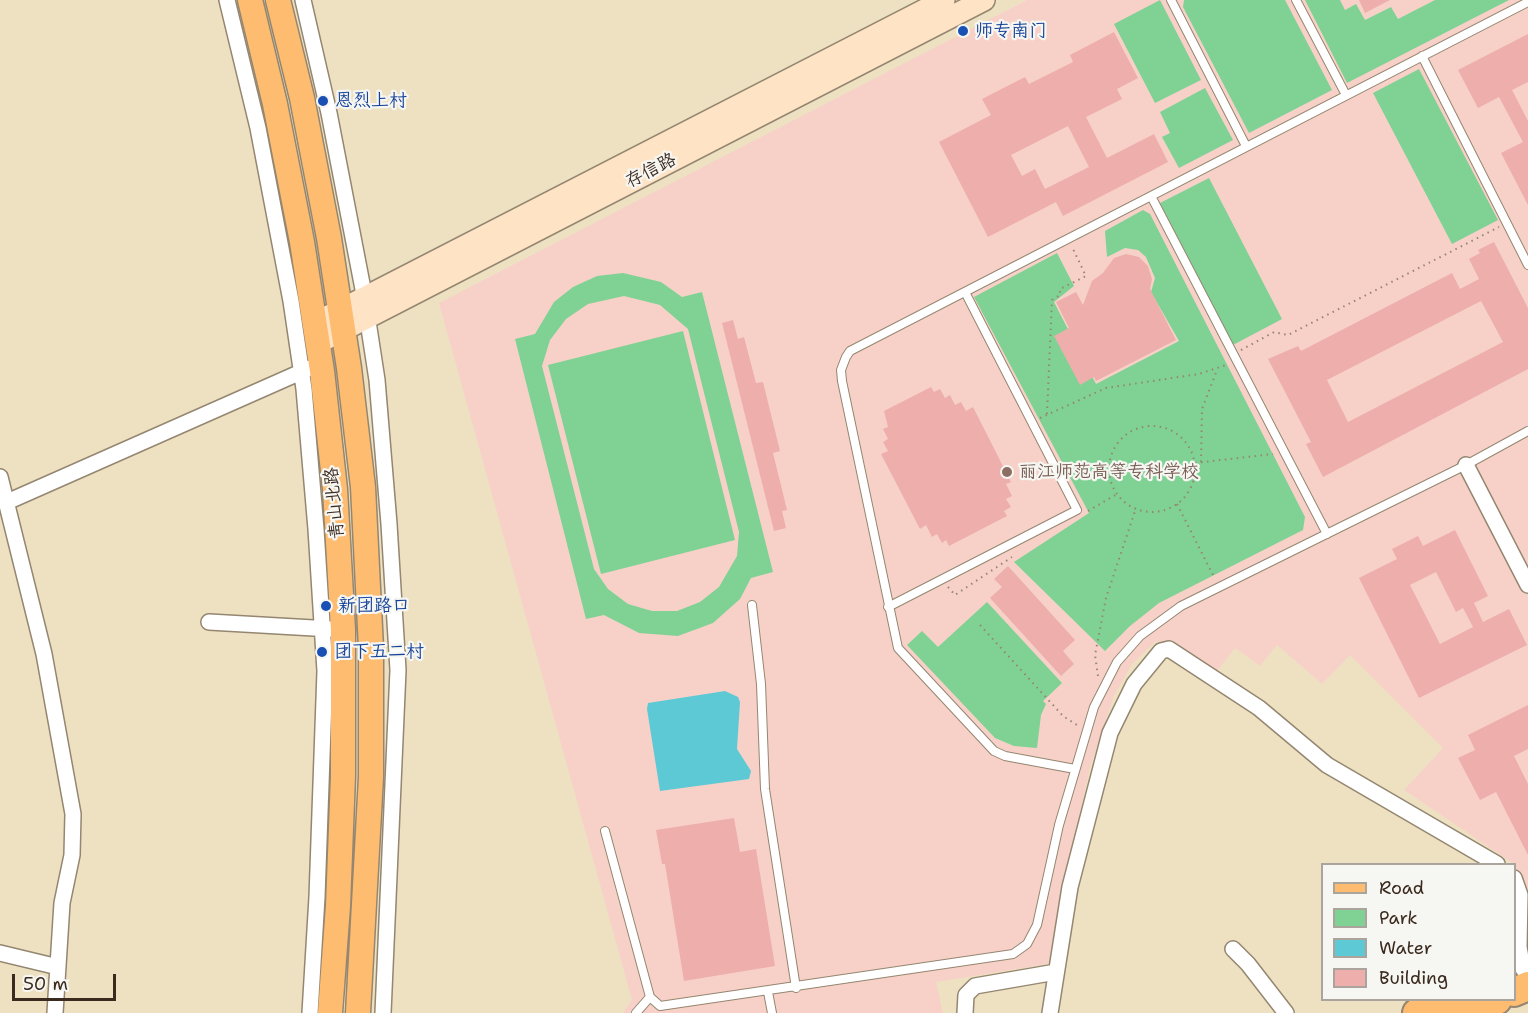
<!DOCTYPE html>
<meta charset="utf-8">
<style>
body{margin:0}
#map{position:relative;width:1528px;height:1013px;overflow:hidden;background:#ede1c2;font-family:"Shantell Sans",sans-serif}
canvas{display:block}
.legend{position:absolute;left:1321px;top:863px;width:195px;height:138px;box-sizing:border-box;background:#f6f6f2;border:2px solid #aba49d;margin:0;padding:8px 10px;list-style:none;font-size:18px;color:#3b2a1e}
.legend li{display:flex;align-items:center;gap:12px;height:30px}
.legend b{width:30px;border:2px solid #aba49d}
.scale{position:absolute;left:12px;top:974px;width:104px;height:27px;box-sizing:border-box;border:3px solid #3b2a1e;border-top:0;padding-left:8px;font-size:18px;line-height:21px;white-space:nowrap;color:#3b2a1e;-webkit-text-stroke:4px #f6f6f2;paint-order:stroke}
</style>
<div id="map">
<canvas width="1528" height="1013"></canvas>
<ul class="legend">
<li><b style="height:8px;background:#fdbc6f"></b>Road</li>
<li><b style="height:16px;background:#7fd294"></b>Park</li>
<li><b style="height:16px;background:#5dc9d5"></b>Water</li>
<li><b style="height:16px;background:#edaeac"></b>Building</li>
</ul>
<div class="scale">50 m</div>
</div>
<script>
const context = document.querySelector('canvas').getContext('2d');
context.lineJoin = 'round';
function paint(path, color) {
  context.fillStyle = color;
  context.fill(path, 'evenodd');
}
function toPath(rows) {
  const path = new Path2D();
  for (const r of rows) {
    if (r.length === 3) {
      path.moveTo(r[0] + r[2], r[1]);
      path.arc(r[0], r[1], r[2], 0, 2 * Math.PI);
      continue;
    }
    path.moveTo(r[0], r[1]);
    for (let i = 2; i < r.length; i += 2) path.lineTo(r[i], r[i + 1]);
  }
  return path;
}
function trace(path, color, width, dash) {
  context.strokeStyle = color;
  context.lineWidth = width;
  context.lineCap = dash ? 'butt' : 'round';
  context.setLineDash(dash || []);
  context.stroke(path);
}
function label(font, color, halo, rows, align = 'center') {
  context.font = font + ' "Shantell Sans","LXGW WenKai TC",sans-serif';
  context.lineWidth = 4.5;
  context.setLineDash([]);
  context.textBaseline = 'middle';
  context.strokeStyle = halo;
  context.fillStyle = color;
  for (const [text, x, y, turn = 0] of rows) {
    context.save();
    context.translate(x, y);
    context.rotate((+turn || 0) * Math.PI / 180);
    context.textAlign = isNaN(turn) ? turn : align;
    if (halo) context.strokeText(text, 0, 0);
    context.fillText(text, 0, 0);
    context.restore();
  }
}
const built = toPath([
 [1027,0,1528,0,1528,891,1514,864,1404,790,1443,748,1350,655,1322,684,1277,645,1260,666,1235,648,1217,671,1156,641,1132,664,1114,696,1090,767,1048,964,936,982,943,1013,623,1013,632,1000,439,303]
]);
const green = toPath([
 [1160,0,1201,80,1155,103,1114,24],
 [1184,0,1285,0,1332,90,1249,133,1183,7],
 [1305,0,1340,0,1345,10,1356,4,1365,20,1391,7,1398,19,1435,0,1509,0,1347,83],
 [1419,69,1498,220,1452,244,1373,93],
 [1205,88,1233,140,1179,168,1162,137,1170,133,1160,112],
 [1209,178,1282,319,1233,345,1160,203],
 [1143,210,1150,214,1305,517,1303,530,1159,603,1130,626,1105,651,1014,562,1089,513,974,297,1057,253,1074,286,1054,302,1096,384,1179,341,1151,292,1155,278,1146,257,1138,250,1125,248,1107,257,1105,231],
 [623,273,661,282,682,297,702,292,773,572,751,578,740,599,713,623,678,636,639,633,604,615,586,619,515,339,535,334,554,302,573,287,597,276],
 [624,296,660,305,688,329,739,532,737,556,719,587,700,602,677,611,652,611,628,604,608,589,594,569,542,366,550,340,566,319,588,304],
 [683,331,735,540,601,574,548,365],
 [987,602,1062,683,1043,701,1046,704,1041,715,1037,748,1014,746,995,738,907,645,922,631,938,647]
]);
const water = toPath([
 [725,691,738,697,740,702,737,749,751,771,749,779,660,791,647,709,648,703]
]);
const building = toPath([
 [1359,0,1390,0,1365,13],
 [1114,32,1138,78,1117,89,1122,99,1086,117,1107,158,1154,134,1168,162,1063,216,1056,202,988,237,939,142,991,115,982,99,1025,77,1029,84,1073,62,1070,55],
 [1068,126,1089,167,1045,189,1035,169,1022,176,1011,155],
 [1528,34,1528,82,1512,90,1528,121,1528,205,1501,153,1523,142,1499,97,1478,108,1458,70],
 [1494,242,1528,308,1528,369,1323,477,1306,444,1311,442,1268,359,1298,346,1301,351,1452,273,1460,289,1479,279,1469,259,1480,253,1478,250],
 [1481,301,1503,342,1348,422,1327,380],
 [1126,254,1139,257,1148,266,1152,279,1150,289,1176,340,1096,381,1094,377,1080,385,1054,336,1069,328,1056,302,1076,292,1083,305,1092,281,1103,273,1114,258],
 [733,320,738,339,744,337,756,383,763,382,780,451,773,453,787,510,782,511,786,528,774,531,722,323],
 [931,387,934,392,940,389,945,398,950,395,955,405,961,402,966,411,973,407,1011,482,1006,484,1012,496,1006,499,1011,507,1004,511,1007,516,949,546,946,540,942,543,937,534,932,537,926,525,920,529,881,454,888,451,883,442,888,439,883,429,888,427,884,411],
 [1455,530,1488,596,1474,603,1483,622,1509,609,1527,645,1419,698,1359,578,1397,559,1392,549,1418,536,1423,546],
 [1436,572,1456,612,1463,608,1473,627,1440,644,1410,585],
 [1008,566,1075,640,1063,651,1074,664,1061,676,990,598,1002,587,994,579],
 [1528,705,1528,749,1514,756,1528,784,1528,855,1496,792,1480,800,1458,758,1475,750,1468,735],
 [734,818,740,852,756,849,775,966,684,981,665,864,662,864,656,830]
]);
const path = toPath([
 [1241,350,1274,332,1288,335,1499,227],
 [1047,414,1052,300,1060,295,1060,289,1086,276,1073,249],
 [1040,418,1106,388,1199,374,1226,365],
 [1152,469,43],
 [1201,462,1202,409,1217,370],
 [1195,463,1273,454],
 [1177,504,1214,577],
 [1088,511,1117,494],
 [948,587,955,595,1012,557],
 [980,625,1063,716,1077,725],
 [1098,676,1095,655,1106,598,1136,508]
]);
const lane = toPath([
 [1171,0,1246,146],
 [1296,0,1346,95],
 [1422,56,1528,265],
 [1151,196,1327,534],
 [752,605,761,684,765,789,796,988],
 [888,607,1077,510,965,292],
 [1075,769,1005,756,994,751,898,648,842,381,841,370,846,357,850,351,1528,2],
 [605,831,650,997,660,1006,1013,954,1027,944,1037,925,1059,825,1094,707,1117,662,1140,636,1181,606,1466,465,1528,431],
 [768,992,772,1013],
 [636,1013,650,997]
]);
const street = toPath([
 [227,0,258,128,291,301,304,389,316,529,325,671,317,897,310,1013],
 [303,0,329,113,363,289,377,380,389,524,398,670,383,1013],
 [1466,465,1528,585],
 [0,477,44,654,73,814,72,855,62,903,55,1013],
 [7,502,310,368],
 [209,622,331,629],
 [1514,878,1520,895,1519,947,1523,969],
 [1233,949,1248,964,1286,1013],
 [0,953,58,967],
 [965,1013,966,995,975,986,1056,972],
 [1050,1013,1070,887,1110,733,1134,684,1161,651,1169,649,1259,708,1327,765,1497,864]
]);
const secondary = toPath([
 [315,323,944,0],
 [318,343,984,0]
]);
const primary = toPath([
 [250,0,275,104,302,242,322,371,335,489,343,630,343,776,338,906,330,1013],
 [278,0,302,98,329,238,349,368,363,487,371,648,371,777,358,1013]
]);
const highway = toPath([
 [1514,992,1528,986],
 [1417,1013,1450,1000],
 [1464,1013,1497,1000]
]);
const markers = [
 [963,31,6,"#1a4fb4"],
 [323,101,6,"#1a4fb4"],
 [1007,472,6,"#8d6e63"],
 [326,606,6,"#1a4fb4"],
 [322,652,6,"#1a4fb4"]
];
const transitNames = [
 ["师专南门",975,31],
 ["恩烈上村",335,101],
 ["新团路口",338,606],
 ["团下五二村",334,652]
];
const streetNames = [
 ["存信路",651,171,-27],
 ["青山北路",335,503,-95]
];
const educationNames = [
 ["丽江师范高等专科学校",1019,472]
];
paint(built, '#f7d1c8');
paint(green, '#7fd294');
paint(water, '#5dc9d5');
paint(building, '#edaeac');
trace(lane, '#948670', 10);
trace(street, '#948670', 18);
trace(secondary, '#948670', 24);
trace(primary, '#948670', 27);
trace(highway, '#948670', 32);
trace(path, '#948670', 2, [1.5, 4.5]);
trace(lane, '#fff', 8);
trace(street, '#fff', 15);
trace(secondary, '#fee4c5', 21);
trace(primary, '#fdbc6f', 24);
trace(highway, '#fdbc6f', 28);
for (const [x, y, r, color] of markers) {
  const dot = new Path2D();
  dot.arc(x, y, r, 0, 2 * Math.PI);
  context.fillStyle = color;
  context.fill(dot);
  trace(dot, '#f6f6f2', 2);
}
label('18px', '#164399', '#f6f6f2', transitNames, 'left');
label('18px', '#3b2a1e', '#f6f6f2', streetNames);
label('18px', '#785e54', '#f6f6f2', educationNames, 'left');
</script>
